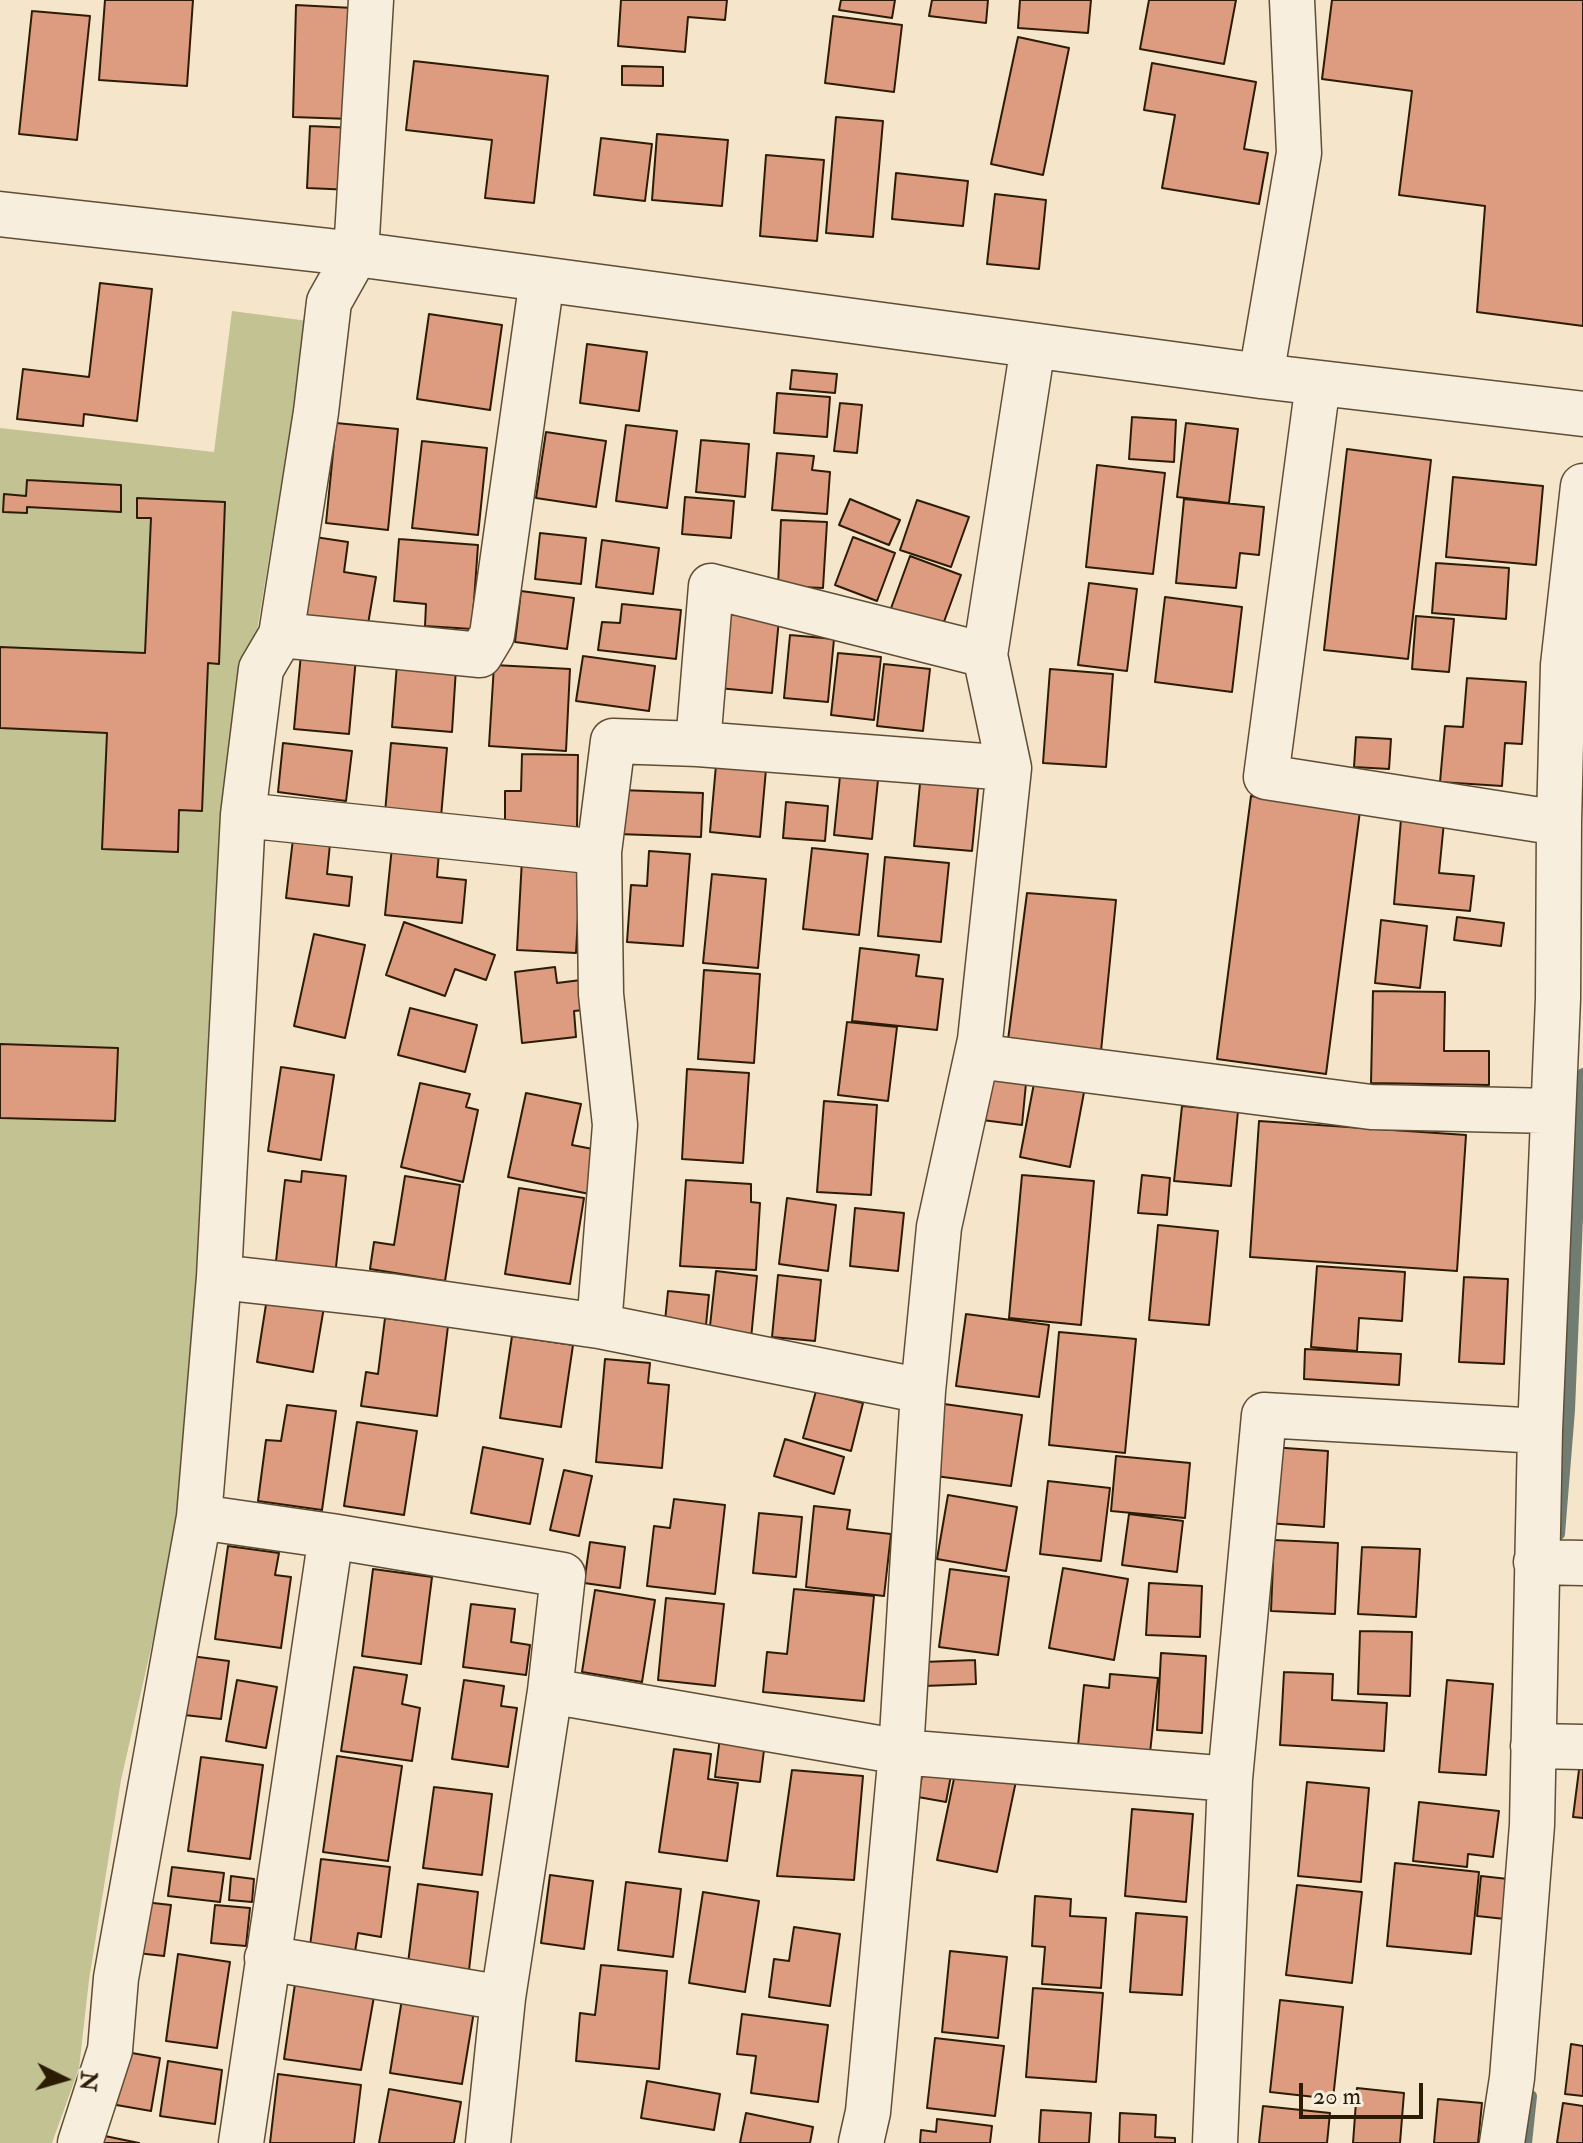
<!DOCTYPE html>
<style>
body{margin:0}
#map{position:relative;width:1583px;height:2143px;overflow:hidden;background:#f5e5ca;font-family:"IM FELL Double Pica",serif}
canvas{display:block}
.north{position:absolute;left:24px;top:2039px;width:80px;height:80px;-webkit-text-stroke:6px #f8eedd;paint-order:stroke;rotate:95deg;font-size:22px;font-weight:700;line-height:32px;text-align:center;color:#2d1c04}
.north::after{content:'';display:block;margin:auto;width:28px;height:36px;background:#2d1c04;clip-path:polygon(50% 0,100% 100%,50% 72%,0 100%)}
.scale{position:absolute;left:1299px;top:2083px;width:124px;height:36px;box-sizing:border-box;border:4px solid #2d1c04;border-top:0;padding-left:10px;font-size:24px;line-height:28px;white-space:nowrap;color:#2d1c04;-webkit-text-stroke:6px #f8eedd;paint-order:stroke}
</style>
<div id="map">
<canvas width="1583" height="2143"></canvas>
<div class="north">N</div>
<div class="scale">20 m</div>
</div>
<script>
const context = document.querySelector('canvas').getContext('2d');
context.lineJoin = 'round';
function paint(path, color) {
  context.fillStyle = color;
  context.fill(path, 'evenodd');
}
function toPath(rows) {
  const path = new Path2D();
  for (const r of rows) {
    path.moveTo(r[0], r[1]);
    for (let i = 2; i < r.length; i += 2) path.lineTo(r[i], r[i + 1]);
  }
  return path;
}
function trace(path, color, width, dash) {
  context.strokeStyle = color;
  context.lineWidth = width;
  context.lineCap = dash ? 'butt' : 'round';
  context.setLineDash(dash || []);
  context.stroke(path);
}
const green = toPath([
 [232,311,308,321,225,825,184,1503,121,1780,89,1980,79,2068,52,2143,0,2143,0,428,214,452]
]);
const stream = toPath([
 [1559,1534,1569,1410,1583,1074],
 [1526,2143,1531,2096]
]);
const building = toPath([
 [105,0,193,0,187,86,99,80,105,0],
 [621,0,727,0,725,20,688,17,685,52,618,46,621,0],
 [841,0,895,0,892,18,839,10,841,0],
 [932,0,988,0,986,23,929,16,932,0],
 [1020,0,1091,0,1088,33,1018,28,1020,0],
 [1149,0,1236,0,1224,64,1140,49,1149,0],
 [1332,0,1583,0,1583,326,1477,312,1485,206,1399,195,1412,91,1322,79,1332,0],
 [296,5,353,8,350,119,293,117,296,5],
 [32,11,90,16,77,140,19,134,32,11],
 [833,16,902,25,894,92,825,83,833,16],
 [1018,37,1069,48,1043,175,991,164,1018,37],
 [414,61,548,76,534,203,485,198,492,140,406,130,414,61],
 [1152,63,1256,82,1244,149,1268,153,1259,204,1162,188,1175,115,1144,110,1152,63],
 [622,66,663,67,663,86,622,85,622,66],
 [836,117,883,121,873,237,826,233,836,117],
 [310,126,355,128,352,190,307,188,310,126],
 [657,134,728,140,722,206,652,200,657,134],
 [601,138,652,144,645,201,594,195,601,138],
 [766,155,824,160,817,241,760,236,766,155],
 [896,173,968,181,963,226,892,219,896,173],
 [995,194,1046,200,1039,269,987,264,995,194],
 [100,283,152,289,137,421,84,414,83,426,17,419,23,369,89,377,100,283],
 [429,314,502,325,490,410,417,399,429,314],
 [587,344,647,352,639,411,580,403,587,344],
 [792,370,837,374,835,393,790,389,792,370],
 [777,393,830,397,827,437,774,433,777,393],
 [840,403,862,405,857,453,834,451,840,403],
 [1132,417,1176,420,1174,462,1129,459,1132,417],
 [336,423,398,429,388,530,326,523,336,423],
 [1186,423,1238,429,1229,503,1177,497,1186,423],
 [626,425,677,431,667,508,616,501,626,425],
 [546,432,606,441,596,507,536,498,546,432],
 [701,440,749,444,745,497,696,492,701,440],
 [422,441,487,448,478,535,412,528,422,441],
 [1347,449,1431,460,1408,659,1324,650,1347,449],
 [777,453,814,456,812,470,830,472,827,514,772,510,777,453],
 [1097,465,1165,473,1153,574,1086,567,1097,465],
 [1453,477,1543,486,1536,565,1446,557,1453,477],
 [27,480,121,485,121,512,27,507,27,513,3,512,4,494,26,496,27,480],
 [685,497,734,501,731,538,682,534,685,497],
 [137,498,225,502,219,664,208,663,202,811,179,810,178,852,102,849,107,733,0,728,0,647,145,653,151,518,137,518,137,498],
 [850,499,900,520,889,545,839,525,850,499],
 [1184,499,1264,507,1259,555,1240,553,1236,588,1176,583,1184,499],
 [917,500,969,517,951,567,900,550,917,500],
 [781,520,827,522,823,588,778,586,781,520],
 [540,533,586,538,581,584,535,579,540,533],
 [315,537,348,542,344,572,376,577,367,630,302,620,315,537],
 [853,537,895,553,877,601,835,585,853,537],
 [399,539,478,545,472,629,425,626,426,604,394,601,399,539],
 [602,540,659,548,653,594,596,587,602,540],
 [910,556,961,575,941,630,890,611,910,556],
 [1436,563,1509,568,1506,619,1432,613,1436,563],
 [1089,583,1137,589,1127,671,1078,665,1089,583],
 [521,591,574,598,567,649,515,642,521,591],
 [1165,597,1242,607,1232,692,1155,682,1165,597],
 [622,604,681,610,676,659,598,650,602,622,620,623,622,604],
 [726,614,779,619,772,693,718,688,726,614],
 [1416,616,1454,619,1449,672,1412,669,1416,616],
 [790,635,834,639,828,702,784,698,790,635],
 [838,653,881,657,874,720,831,715,838,653],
 [301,654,356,658,349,734,294,729,301,654],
 [583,656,655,666,649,711,576,701,583,656],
 [397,664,456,668,452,732,392,727,397,664],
 [884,664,930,669,923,731,877,726,884,664],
 [494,665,570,669,566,751,489,746,494,665],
 [1050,669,1113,674,1106,767,1043,763,1050,669],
 [1467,678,1526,682,1522,744,1505,743,1502,786,1440,782,1445,726,1463,727,1467,678],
 [1356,737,1391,739,1389,769,1354,767,1356,737],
 [283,743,352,751,346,801,278,792,283,743],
 [391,743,447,748,441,817,385,813,391,743],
 [522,754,578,755,577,827,505,826,505,791,521,791,522,754],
 [717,754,767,758,760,837,710,832,717,754],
 [841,766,879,770,872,839,834,835,841,766],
 [921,773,979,779,972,851,914,846,921,773],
 [620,790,703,793,701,837,618,834,620,790],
 [1251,796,1360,811,1326,1074,1217,1059,1251,796],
 [786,802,828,806,825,841,783,838,786,802],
 [1401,819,1444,822,1439,873,1474,876,1470,911,1394,904,1401,819],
 [293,839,330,844,327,874,352,877,349,906,286,898,293,839],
 [392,847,439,852,437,877,466,880,462,923,385,915,392,847],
 [812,848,868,854,859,935,803,929,812,848],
 [649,851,690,854,683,946,627,942,631,885,647,886,649,851],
 [885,857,949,863,941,942,878,936,885,857],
 [522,859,581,862,576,953,517,950,522,859],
 [712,874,766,879,758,968,703,963,712,874],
 [1027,893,1116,900,1101,1051,1008,1040,1027,893],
 [1457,917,1504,923,1501,946,1454,940,1457,917],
 [1381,920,1427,926,1420,988,1375,983,1381,920],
 [404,922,495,955,486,980,455,969,445,996,386,975,404,922],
 [314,934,365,945,345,1038,294,1026,314,934],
 [860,948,919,955,916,976,943,979,937,1030,852,1021,860,948],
 [555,967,557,983,581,980,584,1010,574,1011,576,1037,522,1043,515,972,555,967],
 [704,970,760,974,754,1063,698,1059,704,970],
 [1373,991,1445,992,1444,1051,1489,1051,1489,1085,1371,1083,1373,991],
 [410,1008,477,1025,465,1072,398,1055,410,1008],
 [847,1022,897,1027,888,1101,838,1095,847,1022],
 [0,1044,118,1048,115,1121,0,1118,0,1044],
 [281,1067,334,1075,321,1160,268,1151,281,1067],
 [687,1069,749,1073,743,1163,682,1159,687,1069],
 [988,1069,1027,1073,1022,1125,982,1120,988,1069],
 [1035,1078,1085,1087,1070,1167,1020,1157,1035,1078],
 [420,1083,470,1094,466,1107,478,1110,463,1182,401,1167,420,1083],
 [526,1093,581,1104,572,1145,603,1151,594,1195,508,1177,526,1093],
 [824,1101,877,1105,871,1195,817,1192,824,1101],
 [1182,1106,1238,1111,1231,1186,1174,1181,1182,1106],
 [1259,1121,1466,1135,1457,1271,1250,1257,1259,1121],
 [302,1171,346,1176,335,1276,275,1270,285,1180,301,1182,302,1171],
 [1022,1175,1094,1181,1081,1325,1009,1318,1022,1175],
 [1142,1175,1170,1178,1167,1215,1138,1213,1142,1175],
 [405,1176,460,1185,445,1281,370,1269,374,1242,394,1245,405,1176],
 [686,1180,751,1184,751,1202,760,1203,756,1270,680,1266,686,1180],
 [519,1188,584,1198,570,1284,505,1274,519,1188],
 [787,1198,836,1205,828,1271,779,1264,787,1198],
 [855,1208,904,1213,898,1271,850,1266,855,1208],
 [1158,1225,1218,1231,1209,1325,1149,1320,1158,1225],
 [1317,1266,1405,1272,1402,1321,1359,1318,1357,1351,1311,1347,1317,1266],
 [716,1271,757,1276,751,1339,709,1335,716,1271],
 [778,1275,821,1280,815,1341,772,1337,778,1275],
 [1464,1277,1508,1279,1504,1364,1459,1362,1464,1277],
 [668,1291,709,1295,705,1335,664,1331,668,1291],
 [267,1298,324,1307,313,1372,257,1362,267,1298],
 [966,1314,1049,1325,1039,1397,956,1386,966,1314],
 [385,1318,448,1326,437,1416,361,1406,366,1372,378,1374,385,1318],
 [1059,1332,1136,1339,1125,1453,1049,1445,1059,1332],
 [512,1336,573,1345,561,1427,500,1418,512,1336],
 [1305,1349,1401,1354,1399,1385,1304,1379,1305,1349],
 [605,1359,650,1363,648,1383,669,1385,662,1468,596,1462,605,1359],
 [816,1391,863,1403,851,1451,803,1438,816,1391],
 [937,1403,1022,1415,1011,1486,928,1475,937,1403],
 [287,1405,336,1411,322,1510,258,1501,266,1440,281,1441,287,1405],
 [357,1422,417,1431,404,1515,344,1506,357,1422],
 [785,1439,844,1457,834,1494,774,1476,785,1439],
 [483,1447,543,1459,530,1524,471,1513,483,1447],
 [1271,1447,1328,1451,1324,1527,1267,1523,1271,1447],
 [1116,1456,1190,1463,1185,1518,1111,1511,1116,1456],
 [564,1470,592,1476,579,1536,550,1530,564,1470],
 [1048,1481,1110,1488,1101,1561,1040,1554,1048,1481],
 [948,1495,1017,1507,1006,1571,937,1559,948,1495],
 [674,1499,725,1505,715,1594,647,1586,654,1526,670,1528,674,1499],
 [814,1506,850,1510,847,1529,891,1534,884,1596,806,1587,814,1506],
 [759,1513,802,1517,796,1577,753,1573,759,1513],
 [1129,1514,1183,1521,1177,1572,1122,1565,1129,1514],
 [1274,1540,1338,1543,1335,1614,1271,1611,1274,1540],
 [590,1542,625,1547,620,1588,584,1583,590,1542],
 [228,1546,279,1553,275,1575,291,1577,281,1648,215,1639,228,1546],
 [1362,1547,1420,1549,1416,1617,1358,1614,1362,1547],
 [1063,1568,1128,1579,1114,1660,1049,1648,1063,1568],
 [373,1569,432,1577,421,1664,362,1656,373,1569],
 [950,1569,1009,1577,998,1655,939,1647,950,1569],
 [1149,1583,1202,1586,1200,1637,1146,1635,1149,1583],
 [794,1589,874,1596,864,1701,763,1692,767,1652,787,1654,794,1589],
 [595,1590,655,1600,642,1682,582,1672,595,1590],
 [666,1598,724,1604,715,1686,658,1680,666,1598],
 [471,1604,515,1609,511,1642,530,1645,526,1675,463,1667,471,1604],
 [1360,1631,1412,1632,1410,1696,1358,1694,1360,1631],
 [1161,1653,1206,1656,1202,1733,1157,1730,1161,1653],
 [191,1656,229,1661,221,1719,184,1715,191,1656],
 [975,1660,976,1684,924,1686,923,1662,975,1660],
 [354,1667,407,1675,402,1704,420,1708,412,1761,341,1751,354,1667],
 [1284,1672,1333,1674,1332,1700,1387,1703,1384,1751,1280,1745,1284,1672],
 [1110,1674,1158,1678,1150,1753,1078,1746,1084,1685,1109,1688,1110,1674],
 [237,1680,277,1687,266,1748,226,1741,237,1680],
 [464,1680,504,1686,501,1706,517,1708,508,1767,452,1759,464,1680],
 [1447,1680,1493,1684,1486,1775,1439,1772,1447,1680],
 [721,1729,766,1734,760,1782,715,1777,721,1729],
 [674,1749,711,1754,708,1779,738,1783,727,1861,659,1852,674,1749],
 [337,1756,402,1766,388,1861,323,1852,337,1756],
 [201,1757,263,1765,250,1859,188,1851,201,1757],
 [1580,1762,1583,1763,1583,1818,1573,1817,1580,1762],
 [924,1765,952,1770,946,1802,918,1797,924,1765],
 [956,1769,1016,1781,997,1872,937,1860,956,1769],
 [792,1770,863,1776,854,1880,777,1876,792,1770],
 [1307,1782,1369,1788,1361,1882,1298,1876,1307,1782],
 [434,1787,492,1794,482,1875,423,1868,434,1787],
 [1419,1802,1499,1811,1493,1857,1468,1854,1467,1867,1413,1861,1419,1802],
 [1132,1809,1193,1814,1186,1902,1125,1896,1132,1809],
 [321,1859,390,1867,381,1937,358,1933,355,1952,310,1946,321,1859],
 [1395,1863,1479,1872,1471,1954,1387,1946,1395,1863],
 [172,1867,224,1873,220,1902,168,1896,172,1867],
 [550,1875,593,1881,584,1949,541,1943,550,1875],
 [231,1876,254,1879,252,1902,229,1900,231,1876],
 [1481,1876,1508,1879,1505,1919,1477,1916,1481,1876],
 [626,1882,681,1889,673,1957,618,1950,626,1882],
 [418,1884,478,1892,469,1970,408,1963,418,1884],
 [1297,1885,1362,1892,1352,1983,1286,1975,1297,1885],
 [703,1892,759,1901,745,1992,689,1983,703,1892],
 [1035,1896,1071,1899,1070,1916,1106,1918,1101,1988,1042,1984,1045,1947,1032,1946,1035,1896],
 [135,1901,171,1905,164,1956,128,1952,135,1901],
 [215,1905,250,1908,246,1946,211,1943,215,1905],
 [1136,1913,1187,1917,1182,1995,1130,1992,1136,1913],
 [794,1927,840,1934,830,2006,769,1997,774,1959,789,1961,794,1927],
 [950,1951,1007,1957,998,2038,942,2032,950,1951],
 [178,1954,230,1962,217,2048,166,2041,178,1954],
 [601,1965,667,1971,659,2069,576,2061,580,2013,595,2015,601,1965],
 [296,1977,375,1991,361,2070,284,2059,296,1977],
 [1033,1988,1103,1993,1096,2082,1026,2077,1033,1988],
 [403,1993,475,2005,462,2084,390,2073,403,1993],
 [1280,2000,1343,2007,1333,2099,1270,2092,1280,2000],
 [742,2014,828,2025,818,2102,751,2093,756,2056,737,2054,742,2014],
 [935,2038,1004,2046,995,2116,927,2108,935,2038],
 [1571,2044,1583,2046,1583,2096,1565,2094,1571,2044],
 [115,2050,160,2058,151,2111,105,2103,115,2050],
 [168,2061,222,2070,215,2124,160,2116,168,2061],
 [278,2074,361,2085,354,2143,270,2143,278,2074],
 [647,2081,720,2094,714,2130,641,2118,647,2081],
 [1357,2088,1404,2093,1400,2143,1353,2143,1357,2088],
 [389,2089,461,2102,454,2143,379,2143,389,2089],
 [1438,2099,1482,2103,1478,2143,1434,2143,1438,2099],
 [1563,2103,1583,2106,1583,2143,1557,2143,1563,2103],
 [1263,2106,1330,2113,1327,2143,1259,2143,1263,2106],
 [1041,2110,1091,2113,1089,2143,1039,2143,1041,2110],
 [746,2113,813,2127,810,2143,740,2143,746,2113],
 [1120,2113,1156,2115,1155,2137,1175,2138,1175,2143,1119,2143,1120,2113],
 [937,2119,992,2126,990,2143,920,2143,921,2130,936,2132,937,2119],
 [100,2135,139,2143,98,2143,100,2135]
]);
const minor = toPath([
 [371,0,356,254,329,302,316,412,281,635,261,669,243,815,219,1277,390,1296,599,1326,923,1391],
 [0,214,356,254,1261,376,1583,414],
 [1261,376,1299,153,1292,0],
 [1318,383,1266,777,1559,823],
 [281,635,480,655,492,635,542,279],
 [698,744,711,586,985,655],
 [243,815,599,852,601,994,615,1125,599,1326],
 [599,852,613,741,698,744,1009,768],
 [977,1056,1371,1107,1553,1111],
 [199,1517,331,1536,563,1575,550,1691,503,1998,488,2143],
 [1536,1562,1583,1563],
 [550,1691,901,1752,1230,1779],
 [1533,1746,1583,1747],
 [267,1958,503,1998],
 [80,2143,110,2050,116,1978,199,1517,219,1277],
 [241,2143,331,1536],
 [861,2143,868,2112,901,1752,923,1391,939,1227,980,1040,1009,768,985,655,1033,346],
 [1215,2143,1230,1779,1264,1415,1540,1431],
 [1502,2143,1512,2078,1532,1825,1540,1431,1558,999,1559,823,1563,665,1583,486]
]);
paint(green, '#c2c292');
trace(stream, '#717d73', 12);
paint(building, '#dd9b7f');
trace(building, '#2d1c04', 2);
trace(minor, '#5f4e36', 47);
trace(minor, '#f8eedd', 44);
</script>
